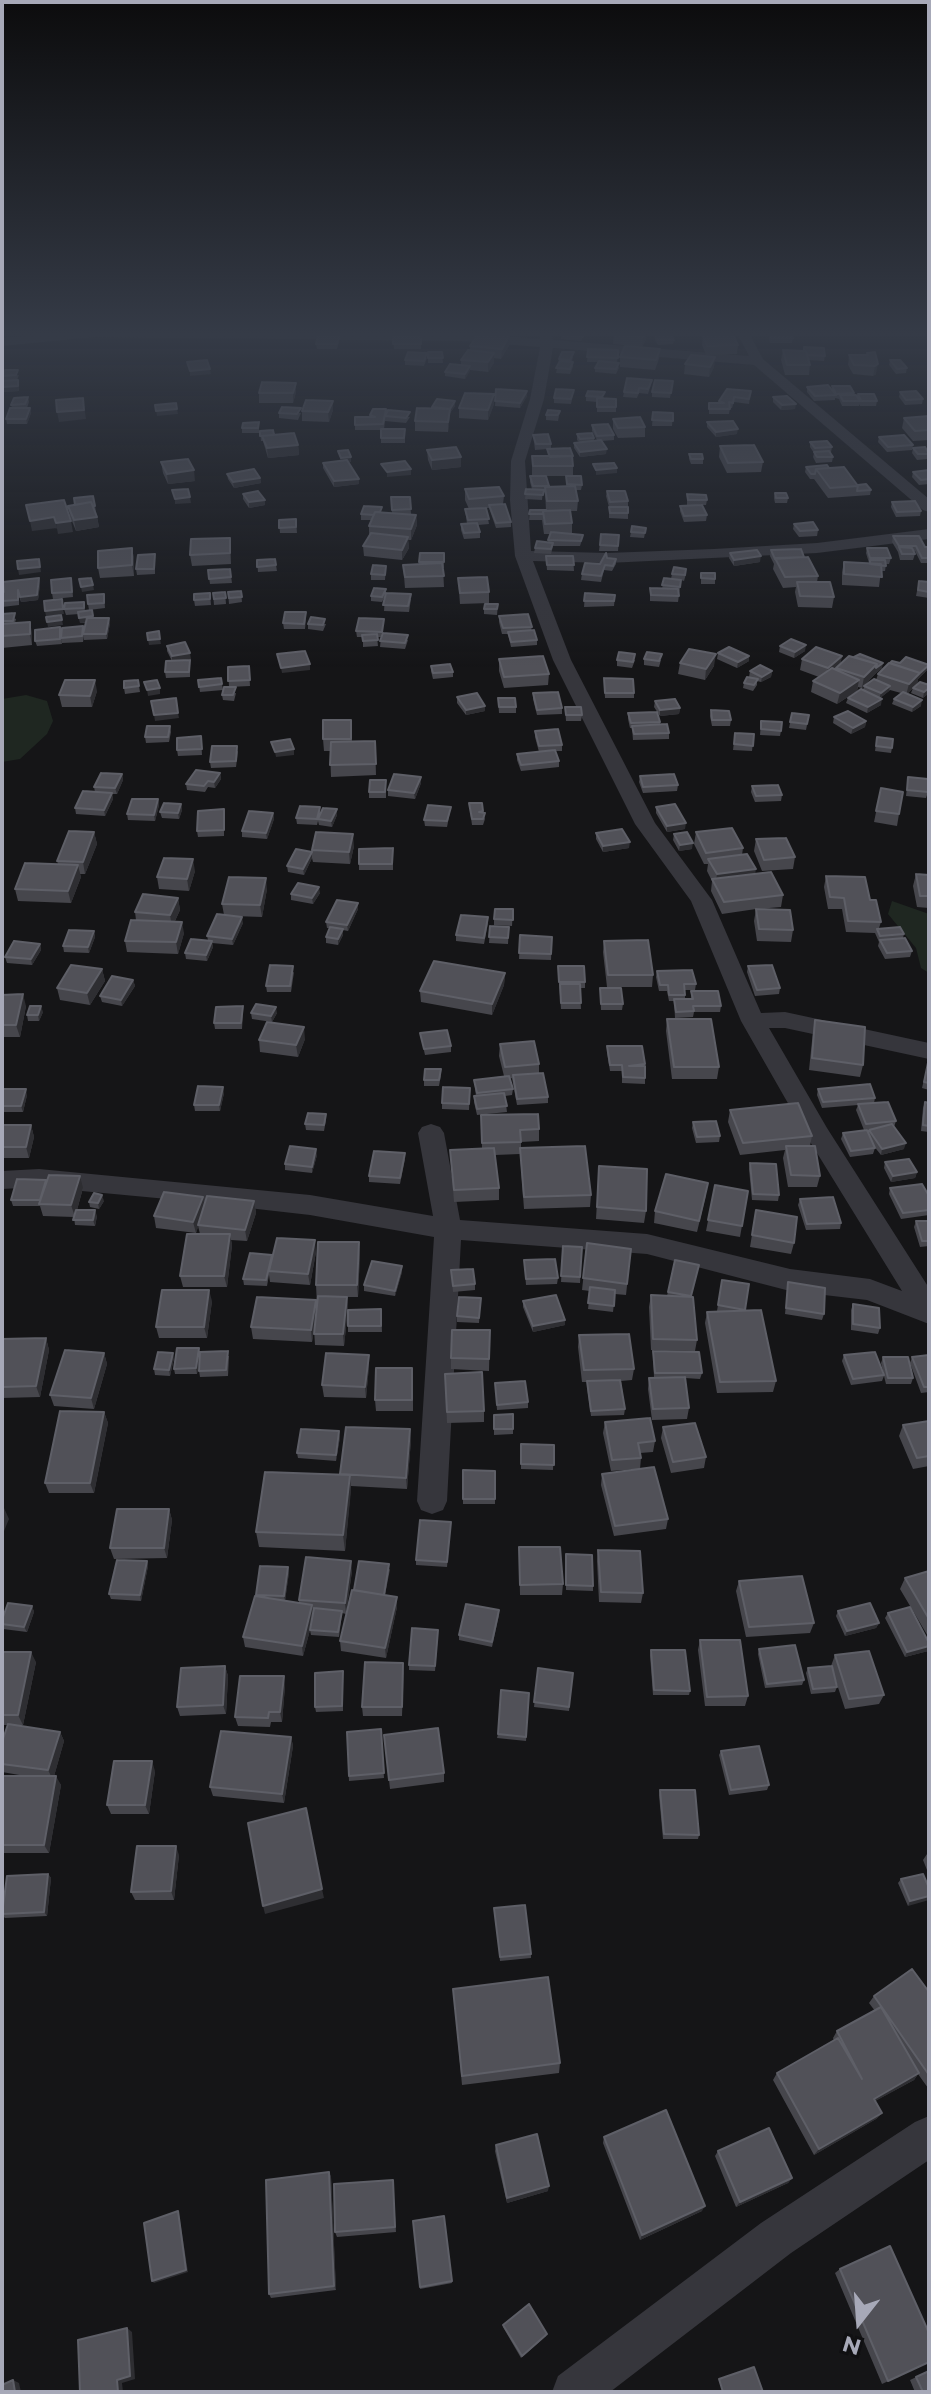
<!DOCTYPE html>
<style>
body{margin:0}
#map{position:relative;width:931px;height:2394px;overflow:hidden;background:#151517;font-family:Montserrat,sans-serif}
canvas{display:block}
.frame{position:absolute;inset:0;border:4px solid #a7a9b8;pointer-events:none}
.north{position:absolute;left:819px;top:2282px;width:80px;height:80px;-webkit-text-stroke:6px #101012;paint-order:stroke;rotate:197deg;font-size:22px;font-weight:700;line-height:32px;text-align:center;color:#a7a9b8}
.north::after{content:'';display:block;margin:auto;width:28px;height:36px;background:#a7a9b8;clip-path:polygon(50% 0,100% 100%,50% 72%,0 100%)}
</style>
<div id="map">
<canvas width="931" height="2394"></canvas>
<div class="frame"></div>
<div class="north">N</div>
</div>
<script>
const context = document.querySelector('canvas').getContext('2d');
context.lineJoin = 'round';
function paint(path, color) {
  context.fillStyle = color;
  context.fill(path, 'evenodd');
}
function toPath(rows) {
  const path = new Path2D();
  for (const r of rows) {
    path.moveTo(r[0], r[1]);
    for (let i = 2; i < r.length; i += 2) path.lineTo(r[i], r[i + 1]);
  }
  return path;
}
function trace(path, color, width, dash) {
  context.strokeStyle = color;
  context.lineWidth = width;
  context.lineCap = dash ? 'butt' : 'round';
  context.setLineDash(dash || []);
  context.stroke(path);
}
const green = toPath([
 [26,695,47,701,53,721,47,734,20,759,2,762,2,699],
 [892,901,929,914,929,973,921,968,916,948,888,914]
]);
const minor = toPath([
 [57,333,462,333,540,339,540,333,552,333,553,340,749,356,737,333,749,333,763,359,929,499,929,512,923,510,754,365,553,348,544,399,525,461,531,551,607,553,714,549,817,543,929,529,929,539,817,553,607,563,533,561,571,660,655,823,712,900,761,1013,785,1012,929,1043,929,1059,785,1028,769,1028,827,1128,929,1288,929,1324,867,1300,790,1291,647,1254,461,1240,447,1501,443,1510,432,1514,421,1510,417,1501,434,1237,310,1215,178,1200,39,1187,2,1189,2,1171,39,1169,310,1195,433,1216,418,1133,422,1127,431,1124,440,1127,444,1133,460,1220,647,1234,790,1269,870,1279,902,1291,809,1140,741,1021,691,901,635,824,553,660,515,556,510,500,511,461,530,399,540,347,462,341,94,337,2,346,2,338,57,333],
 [929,2116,929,2160,791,2253,610,2392,552,2392,558,2376,761,2223,915,2122,929,2116]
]);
const wall = toPath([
 [586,333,581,341,561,339,561,335],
 [614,333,646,333,646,339,642,347,613,344],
 [665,333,682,333,671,334,674,340,673,344,658,345,655,340,655,335,666,334],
 [768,333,791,333,793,338,792,343,770,343],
 [510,334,510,344,501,359,494,358,494,363,488,372,470,370,465,379,445,376,445,372,461,365,461,360,470,351,470,346],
 [703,335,738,345,737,354,706,355,702,345],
 [393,337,421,337,421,349,394,349],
 [339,342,337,349,317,349,316,344],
 [588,349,618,350,617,363,619,368,616,374,595,372,595,368,598,362,587,362],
 [660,349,659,359,655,370,620,367,620,357],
 [783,350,825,356,824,361,809,360,810,365,809,375,785,375,781,360],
 [428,352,442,352,443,363,428,363],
 [875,352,876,374,873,376,853,374,848,365,849,355,867,355,867,353],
 [573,357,572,362,573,362,573,367,570,374,556,373,559,359],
 [715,357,714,367,709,377,684,374,685,364],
 [427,358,424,366,405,365,405,360],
 [890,360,907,368,906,373,896,374,889,365],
 [19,375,17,380,18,380,19,391,2,392,2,381,4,381,3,376],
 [673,381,670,398,652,397,652,392],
 [651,385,648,394,639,393,637,398,623,397,624,392],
 [832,386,854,393,854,395,857,397,858,394,877,401,876,406,860,406,859,404,859,406,842,406,839,399,835,398,835,400,814,401,807,392,807,387,832,390],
 [496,389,527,391,527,396,520,408,495,406],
 [574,390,571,404,554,403,554,398],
 [751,391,749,404,734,402,732,408,730,408,729,414,709,414,709,403,718,403,719,401],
 [296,392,293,403,259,403,259,393],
 [900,392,923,399,922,404,905,405,899,397],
 [586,396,604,397,604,399,616,399,616,412,597,412,597,402,586,401],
 [28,397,29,402,27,408,30,408,31,413,27,424,7,424,6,419,12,408,11,405],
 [773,397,795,409,781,410,773,402],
 [455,401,455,406,450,413,448,432,415,431,415,421,432,409,432,407],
 [494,404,488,420,459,418,459,408],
 [386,409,386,414,410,417,406,423,385,421,384,429,405,429,405,443,381,443,381,430,355,430,355,417,370,417,370,415],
 [333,410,329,422,302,421,302,411],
 [653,412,673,413,672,426,652,426],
 [279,413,301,413,298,420,279,418],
 [546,415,559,416,558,421,546,420],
 [929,416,929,440,913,441,902,428,904,418],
 [613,419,645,427,645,437,618,438,613,429],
 [707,422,737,434,716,437,707,427],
 [592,425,614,435,614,440,601,441,606,454,580,457,574,448,574,443,579,442,577,440,577,434,594,438,594,441,597,440,592,431],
 [259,427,259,433,242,433,242,428],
 [260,431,298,445,299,455,268,458,263,441,261,441],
 [533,435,551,444,551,449,573,456,573,476,546,476,549,487,566,486,566,476,582,485,581,490,576,490,578,501,577,511,570,511,572,523,572,534,582,540,580,546,553,546,551,554,534,553,535,548,548,542,550,534,544,534,542,520,529,520,530,510,546,510,545,491,543,491,542,500,525,499,526,489,532,489,530,482,530,476,532,476,532,456,548,456,547,449,535,450],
 [879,437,913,445,912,450,887,452,878,442],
 [810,442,832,447,831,452,830,452,833,457,832,462,816,463,813,457,814,453,810,447],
 [720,446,763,462,761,472,727,473,719,457],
 [913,448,928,452,929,448,928,459,917,460,912,453],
 [427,450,461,457,461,467,432,470,428,460],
 [338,451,351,457,351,462,348,462,359,484,334,487,323,468,323,463,341,461],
 [689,454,703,459,703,464,691,464,689,459],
 [161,462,195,481,168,484,163,473],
 [806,467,829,468,858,485,871,490,870,495,828,498,814,479,810,479,805,472],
 [929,470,929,484,919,485,912,477,913,472],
 [227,474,260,478,261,483,234,488,228,479],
 [465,489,504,496,503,504,511,522,511,527,496,528,489,508,486,508,489,524,478,525,480,532,480,538,464,539,461,530,461,524,467,524,465,509,469,509,465,500],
 [607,491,628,501,628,519,609,518,609,507,606,496],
 [775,493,788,498,787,503,775,503,774,498],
 [243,494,265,500,265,505,249,508,243,499],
 [687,494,707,500,706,505,702,505,707,515,706,521,684,522,680,511,680,506,687,505],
 [93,496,99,527,76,531,70,516,68,506,75,505],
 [391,497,410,497,411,514,416,515,417,525,411,540,408,540,409,548,402,560,364,556,363,546,369,535,369,526,371,520,361,520,361,514,382,512,392,513],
 [892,502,921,511,920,516,896,517,891,507],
 [296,519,297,533,280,533,279,520],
 [794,524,818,530,817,536,799,537,793,529],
 [646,528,644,538,630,537,631,532],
 [601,534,619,535,618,551,599,551],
 [893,536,925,547,929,547,929,563,921,563,915,551,914,551,915,554,913,560,900,560,898,552,892,542],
 [230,538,231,564,192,566,190,555],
 [132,548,134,559,134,576,100,578,98,568],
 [867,548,891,558,889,564,886,564,885,571,881,571,879,587,842,585,842,572,844,562,869,563,866,553],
 [771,550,804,557,818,576,817,582,834,597,832,608,798,607,795,592,796,587,783,588,773,569,774,564,770,556],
 [420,553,444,553,444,568,443,568,444,587,405,588,403,565,419,564],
 [730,553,760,562,734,566,729,558],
 [155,554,155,574,137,575,136,569],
 [546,556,573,556,574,571,547,570],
 [607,558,616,559,616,564,612,571,604,570,601,582,581,580,582,574,600,564],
 [257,560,276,565,277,571,258,572],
 [386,566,385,580,371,580,371,574],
 [230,569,232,583,210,584,208,570],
 [701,573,715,579,715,584,701,584],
 [672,574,686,574,684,581,681,580,678,602,650,601,650,588,662,589,664,578,671,579],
 [39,578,40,584,38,600,21,602,19,596,19,605,2,607,2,592],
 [458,578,489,592,489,603,460,604],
 [919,581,929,582,929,598,916,596],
 [72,584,73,597,53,599,52,593],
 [386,589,386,593,411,599,409,612,384,611,385,596,382,602,371,601,371,596],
 [241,591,242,602,229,604,228,592],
 [225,592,226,604,214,605,213,593],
 [210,593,211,605,195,606,194,600],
 [585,593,615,595,614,606,584,607],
 [104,594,105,608,89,610,88,604],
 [84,602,85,611,92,610,94,618,110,623,107,639,84,640,84,636,83,642,62,643,61,639,62,644,37,646,35,641,84,632,86,623,80,623,79,614,66,615,64,609],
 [498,604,497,615,484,614,484,609],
 [2,614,16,619,15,623,32,633,32,645,2,648],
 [499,616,532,627,531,630,537,640,537,645,511,647,508,634,502,634,499,622],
 [306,618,305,629,284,629,283,623],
 [384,619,382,633,408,640,405,649,380,647,381,637,377,637,378,646,363,647,363,637,357,637,356,631],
 [308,624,326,624,323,631,308,629],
 [167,646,191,659,179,661,190,660,190,677,166,678,165,672,172,661,167,651],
 [780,646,805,651,794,658,779,652],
 [718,653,749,661,737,668,717,659],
 [842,656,840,664,882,668,875,674,862,688,858,687,857,691,837,704,811,692,813,681,819,677,800,670,802,659],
 [499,659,549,674,548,685,504,688,499,671],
 [644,659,661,660,659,667,644,665],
 [617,660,635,660,632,668,617,666],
 [680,663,714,666,705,680,678,674],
 [900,663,929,665,927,670,918,679,917,684,926,684,929,679,929,693,923,698,911,693,913,688,907,694,921,706,912,712,892,704,894,699,901,693,890,690,889,691,880,698,881,705,867,713,846,703,848,698,863,690,864,686,876,680,878,674],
 [249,666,250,686,229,687,228,667],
 [431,666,453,672,453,677,433,679,431,671],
 [750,671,772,671,771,677,761,682,757,681,757,685,753,691,743,688,744,683,753,679,749,677],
 [604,678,634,693,634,698,605,698],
 [138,680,140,692,125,694,124,688],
 [198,680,222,684,223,690,200,692],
 [97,691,92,707,62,707,59,695],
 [236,693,234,701,223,700,222,695],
 [533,693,562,708,562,714,537,715,533,699],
 [457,697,485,711,466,715,457,703],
 [498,698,516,707,516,713,499,713],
 [655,701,680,708,679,714,660,716,654,707],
 [565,707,582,715,581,721,566,721],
 [711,710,731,720,730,726,712,726,710,716],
 [628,713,660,722,660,725,669,733,669,739,633,740,632,728,630,728,628,719],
 [792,713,809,715,806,730,789,728],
 [834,717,866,721,865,727,851,734,833,723],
 [351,720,352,741,375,741,376,775,331,777,330,751,324,751,323,739],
 [761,721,781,731,780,736,760,735],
 [170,726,171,732,169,742,146,743,145,737],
 [535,731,562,745,562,751,555,751,559,761,559,767,521,771,517,760,517,754,539,752,535,737],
 [735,733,754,734,752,751,733,750],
 [201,736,202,755,178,756,177,750],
 [877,737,892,748,891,753,875,751],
 [238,751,236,767,211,768,210,762],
 [220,773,221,779,215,788,208,787,205,792,187,790,186,784],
 [122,774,123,780,117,794,112,794,113,799,105,816,76,814,75,808,95,792,94,787],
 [640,776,678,785,677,791,643,793,639,782],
 [421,777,421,783,415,799,388,796,388,790],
 [908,777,928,792,926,798,906,796],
 [386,780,386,798,369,798,369,792],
 [752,786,782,795,781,801,755,802,751,792],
 [881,788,899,814,897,826,874,822],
 [158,799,159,805,155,821,128,820,127,814],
 [469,803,483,813,485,819,483,825,472,825],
 [181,804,182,810,179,819,162,818,160,812],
 [320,807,320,813,337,815,332,827,319,825,318,821,317,825,297,824,296,818],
 [451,807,447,827,425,826,424,820],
 [656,807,685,829,667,832,656,813],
 [224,809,224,836,198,837,197,831],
 [273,813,274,819,267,839,242,837,242,831],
 [94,832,97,844,85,874,80,874,81,877,71,903,18,901,15,889,58,864,57,861],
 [696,832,743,848,742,855,755,874,783,895,781,907,758,909,793,930,791,942,757,941,754,921,756,909,722,914,711,891,712,881,707,871,708,864,704,864,694,844],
 [596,833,629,848,603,852,596,839],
 [674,834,692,849,679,851,673,840],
 [756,839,795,857,793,869,762,871,754,851],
 [354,846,350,864,313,862,312,858,304,875,288,872,287,866,312,852,312,850],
 [393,848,393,870,359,870,359,849],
 [195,871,189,891,159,889,157,877],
 [916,874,929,875,929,908,917,907,913,886],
 [826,876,870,900,881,922,879,928,904,934,903,938,912,951,910,957,885,959,878,946,879,942,875,933,846,932,842,909,828,909,824,887],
 [267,889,262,917,234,916,243,923,233,945,212,943,213,947,207,961,186,959,185,953,208,940,207,936,224,915,222,904],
 [320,893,313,904,291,900,291,894],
 [178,898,180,910,175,921,184,933,178,954,127,952,125,941,136,920,135,912],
 [358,903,358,909,348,931,343,930,343,935,338,945,326,943,326,937,330,928,327,928,326,922],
 [513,909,512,926,494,925,494,919],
 [488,923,484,944,456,941,456,935],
 [490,926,509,927,508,944,489,943],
 [94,931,95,937,89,953,64,952,63,946],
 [520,935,552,937,551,960,519,959],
 [604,941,653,975,652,987,607,987,603,952],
 [40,944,41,950,32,965,7,963,5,957],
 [748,966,780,988,779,994,755,996,747,972],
 [102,969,105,981,90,1005,60,1000,57,988],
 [657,971,696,984,695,990,685,990,685,999,691,999,691,991,721,1006,720,1012,694,1012,693,1017,675,1018,674,1001,669,1001,667,991,659,991,656,977],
 [294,972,291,992,267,992,266,986],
 [558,972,585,982,585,988,580,988,581,1009,561,1009],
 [505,973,504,985,492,1015,421,1002,420,991],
 [133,980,135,986,122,1006,102,1002,100,996],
 [600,988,623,1004,622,1010,601,1010],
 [2,995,26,1006,20,1037,2,1037],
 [243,1006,243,1012,242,1029,215,1029,214,1023],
 [43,1012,39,1021,28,1021,27,1015],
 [251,1013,277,1013,272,1022,252,1019],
 [667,1019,719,1067,717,1079,672,1079,666,1031],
 [815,1020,863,1065,860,1077,809,1070,813,1031],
 [420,1033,451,1046,451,1052,425,1055],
 [305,1039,298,1057,260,1052,259,1040],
 [500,1044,539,1064,539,1073,548,1097,548,1103,517,1105,512,1078,510,1079,513,1089,512,1095,505,1096,507,1112,477,1115,474,1102,474,1096,476,1096,474,1080,504,1076,499,1056],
 [607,1046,645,1064,645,1084,622,1083,622,1071,610,1071,607,1052],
 [929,1058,929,1090,922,1088],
 [441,1075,439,1086,424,1086,424,1080],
 [470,1088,469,1110,442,1109,442,1103],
 [2,1089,27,1095,23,1112,2,1112],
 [818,1089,875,1098,874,1103,896,1121,894,1127,904,1149,881,1155,873,1145,875,1148,873,1154,850,1157,841,1139,843,1133,868,1133,869,1130,871,1129,864,1130,856,1110,858,1105,822,1108,817,1095],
 [224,1093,220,1111,195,1111,194,1105],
 [925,1102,929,1103,929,1132,921,1131,923,1108],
 [730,1110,812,1136,810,1146,820,1176,817,1187,788,1187,783,1158,785,1150,740,1155,728,1122],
 [326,1114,326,1120,324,1131,306,1130,305,1124],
 [481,1115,539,1129,539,1141,521,1142,521,1148,591,1195,590,1207,524,1209,520,1154,495,1155,499,1188,499,1200,454,1202,450,1150,482,1148],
 [693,1122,720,1136,719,1142,696,1143,692,1128],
 [2,1125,31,1125,34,1137,29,1158,2,1158],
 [317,1155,312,1173,285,1170,285,1164],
 [405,1159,400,1184,369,1182,369,1176],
 [885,1162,917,1172,915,1178,891,1182,884,1168],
 [750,1163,779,1195,778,1201,752,1200,749,1169],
 [599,1166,646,1211,644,1223,596,1219],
 [46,1180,46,1182,83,1188,77,1210,97,1216,95,1226,75,1225,74,1217,43,1216,40,1206,13,1206,11,1200],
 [715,1185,748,1191,740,1237,706,1231],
 [890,1188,929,1196,929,1215,901,1219,889,1194],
 [706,1195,697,1232,654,1223,655,1211],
 [800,1199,841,1223,840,1229,806,1230,798,1205],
 [104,1201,99,1209,90,1207,89,1202],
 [254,1201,256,1213,247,1241,231,1240,232,1245,227,1287,183,1287,180,1276,200,1234,198,1226,196,1233,156,1228,154,1216,204,1204],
 [756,1210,794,1243,791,1254,750,1247],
 [916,1221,929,1221,929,1246,920,1247,914,1227],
 [587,1243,631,1249,626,1295,615,1294,613,1312,588,1309,590,1291,582,1290],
 [563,1246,582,1247,580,1283,561,1282],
 [316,1252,310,1285,270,1282,269,1275,267,1286,244,1285,243,1279,272,1255],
 [360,1253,358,1297,347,1297,348,1308,344,1346,315,1345,314,1329,312,1342,253,1339,251,1327,317,1305,316,1285],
 [524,1260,558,1278,557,1284,526,1285],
 [675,1260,692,1296,697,1340,695,1351,651,1350,649,1307,651,1295,667,1296],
 [402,1266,402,1272,395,1296,364,1291,364,1285],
 [451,1270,475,1284,475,1290,453,1292],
 [722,1280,745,1310,776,1381,773,1392,717,1393,705,1323,707,1312,717,1311],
 [788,1282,824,1314,822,1320,785,1314],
 [481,1298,479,1323,457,1322,457,1316],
 [212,1301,207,1338,159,1338,156,1327],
 [523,1301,565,1325,533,1332,523,1307],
 [853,1304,880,1328,878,1334,851,1330,851,1310],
 [381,1309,382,1332,348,1332,348,1326],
 [490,1330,489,1371,451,1369,451,1358],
 [579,1335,634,1369,632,1380,621,1381,625,1409,624,1415,591,1416,587,1387,587,1382,582,1382,578,1347],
 [46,1338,49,1350,40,1397,2,1398,2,1339],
 [199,1348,200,1354,229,1356,228,1376,200,1377,199,1371,200,1356,197,1374,175,1374,174,1369],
 [653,1351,702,1373,700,1379,685,1378,689,1408,687,1419,652,1420,648,1389,649,1378,654,1377,653,1357],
 [104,1353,107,1364,94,1409,54,1406,50,1395],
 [844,1355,884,1375,881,1363,883,1357,913,1378,911,1384,886,1384,884,1376,882,1381,851,1385,842,1361],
 [929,1355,929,1392,921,1393,910,1363,912,1357],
 [174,1358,170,1376,155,1375,154,1369],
 [369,1366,366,1398,324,1397,322,1385],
 [445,1374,484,1411,484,1422,447,1423],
 [413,1379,413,1411,376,1411,375,1400],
 [495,1383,528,1402,528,1408,497,1410],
 [104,1412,108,1423,94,1493,49,1493,45,1483],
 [513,1414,513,1434,494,1435,494,1415],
 [929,1421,929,1466,913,1469,899,1436,903,1425],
 [605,1422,655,1441,653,1452,640,1453,641,1458,640,1469,668,1519,666,1529,614,1536,601,1485,602,1474,638,1469,611,1471,603,1433],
 [663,1427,706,1457,704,1468,671,1473,661,1438],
 [340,1437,336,1461,298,1458,297,1453],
 [411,1440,407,1489,351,1486,345,1551,259,1547,256,1532,340,1474],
 [521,1444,554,1445,553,1470,521,1469],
 [463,1470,495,1471,495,1504,463,1504],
 [169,1509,172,1520,167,1558,114,1559,110,1548],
 [451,1522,447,1567,416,1565,416,1560],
 [519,1547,563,1584,562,1595,520,1595],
 [598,1550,643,1593,641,1603,599,1602,597,1561],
 [566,1554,593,1586,593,1591,566,1590],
 [147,1561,148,1566,141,1601,111,1599,109,1594],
 [390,1569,385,1595,397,1597,397,1607,386,1658,341,1651,340,1641,346,1614,342,1613,339,1637,311,1635,310,1630,303,1656,245,1647,243,1637,256,1595,289,1572,285,1601,299,1603,299,1600,352,1571,346,1613,354,1590],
 [929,1571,929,1638,900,1589,905,1578],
 [739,1581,814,1623,810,1633,746,1637,736,1591],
 [32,1606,34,1612,27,1632,3,1629,2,1620],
 [838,1611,879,1623,876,1628,845,1636,836,1616],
 [888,1613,929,1643,928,1651,905,1657,885,1618],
 [499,1615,492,1647,459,1640,459,1635],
 [438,1635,435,1671,409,1670,409,1665],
 [700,1640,748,1696,745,1706,705,1706,698,1650],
 [759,1649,804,1680,802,1685,765,1688,758,1654],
 [651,1650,690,1691,689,1695,653,1695,650,1655],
 [2,1652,36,1662,23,1725,13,1725,60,1732,64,1741,54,1776,61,1785,49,1853,2,1853,2,1776,25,1776,2,1772,2,1742,8,1725,2,1725],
 [835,1655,884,1695,879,1704,845,1709,833,1672,837,1687,835,1692,811,1694,806,1673,808,1668,831,1666],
 [403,1663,402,1716,363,1716,362,1707],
 [225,1666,228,1676,226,1714,180,1716,177,1707],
 [538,1668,573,1673,569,1711,534,1707],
 [343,1676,343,1711,316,1712,315,1707],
 [285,1686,282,1722,271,1722,270,1727,238,1726,235,1717],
 [529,1693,526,1741,497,1738,498,1734],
 [381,1729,384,1778,349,1781,347,1732],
 [384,1735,444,1773,444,1782,390,1789],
 [291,1737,293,1746,284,1803,213,1796,210,1787],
 [721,1751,769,1785,767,1790,729,1795,719,1755],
 [155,1771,149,1814,111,1814,107,1805],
 [660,1790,699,1835,698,1839,663,1839,659,1795],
 [929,1851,929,1875,923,1860],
 [179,1855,174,1900,135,1900,131,1892],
 [48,1874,51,1878,47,1916,5,1918,2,1915],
 [901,1879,929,1888,908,1906,898,1883],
 [494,1908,531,1954,531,1958,500,1961],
 [453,1989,560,2063,559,2073,462,2085],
 [929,1992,929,2087,928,2088,918,2074,914,2080,875,2101,882,2113,876,2119,814,2155,773,2080,777,2073,834,2041,833,2038,837,2031,875,2011,869,2003,874,1996],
 [604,2137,702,2211,640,2240,603,2143],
 [496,2145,548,2191,507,2203,495,2151],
 [718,2151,792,2178,788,2183,736,2207,715,2156],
 [329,2172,331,2177,336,2290,271,2298,269,2294],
 [393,2180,396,2232,337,2237,335,2232],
 [444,2216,452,2283,420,2289,413,2221],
 [840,2269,929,2362,882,2384,835,2273],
 [503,2325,546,2336,521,2358,503,2327],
 [929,2371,929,2392,915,2392,910,2380]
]);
const shadedWall = toPath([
 [645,333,646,333,646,339,642,347,643,337],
 [510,334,510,344,501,359,502,349],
 [494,353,494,363,488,372,488,362],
 [715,357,714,367,709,377,710,367],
 [878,364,876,374,873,376,875,366],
 [470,366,470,371,465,379,465,374],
 [210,369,211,374,190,376,190,371],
 [296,383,296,392,293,403,293,393],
 [18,386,19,391,2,392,2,387],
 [527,391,527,396,520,408,520,403],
 [494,394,494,404,488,420,488,410],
 [83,398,86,419,59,422,57,412],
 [333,401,333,410,329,422,328,412],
 [455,401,455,406,450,413,448,432,448,422,450,409],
 [796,404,795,409,781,410,782,405],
 [30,408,31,413,27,424,26,419],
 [177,409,178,414,157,416,156,411],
 [738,429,737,434,716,437,716,432],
 [298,445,299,455,268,458,267,448],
 [607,449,606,454,580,457,580,452],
 [351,457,351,462,341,463,341,458],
 [461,457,461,467,432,470,432,460],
 [617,468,617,473,596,475,596,470],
 [411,469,411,475,387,477,387,472],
 [194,470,195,481,168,484,167,474],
 [260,478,261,483,234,488,233,482],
 [359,479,359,484,334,487,334,481],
 [190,497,191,503,175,504,175,499],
 [265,500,265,505,249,508,249,502],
 [416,515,417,525,411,540,411,529],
 [54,517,57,528,32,531,30,521],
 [97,517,99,527,76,531,74,520],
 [71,521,73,532,58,534,56,523],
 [408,537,409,548,402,560,402,550],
 [132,548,134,559,134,576,132,565],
 [761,556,760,562,734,566,734,560],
 [39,559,41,572,19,575,18,569],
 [39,578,40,584,38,600,21,602,20,597],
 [93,585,94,590,82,592,81,587],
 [63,609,64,614,46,616,45,611],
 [93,616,94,622,80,623,79,618],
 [109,618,110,623,107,639,106,634],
 [62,620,63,625,48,627,47,622],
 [30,622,32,633,32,645,30,634],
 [160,639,161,644,149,645,148,640],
 [806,645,805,651,794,658,795,652],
 [190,653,191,659,172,662,172,656],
 [716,654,714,666,705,680,706,669],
 [749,656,749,661,737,668,738,662],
 [842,656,840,667,836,668,836,670,826,679,828,668],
 [883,663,882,668,875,674,862,688,864,677,877,664],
 [310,664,310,670,282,673,281,668],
 [929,665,927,670,918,679,917,684,906,695,909,684],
 [772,671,771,677,761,682,762,677],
 [95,680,97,691,92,707,90,696],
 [859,680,857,691,837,704,840,693],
 [890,686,889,691,879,699,881,693],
 [160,688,160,694,148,696,147,690],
 [929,688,929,693,923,698,924,692],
 [882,699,881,705,867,713,868,707],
 [922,700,921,706,912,712,913,707],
 [485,706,485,711,466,715,466,710],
 [680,708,679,714,660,716,660,710],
 [178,713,179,718,155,721,154,715],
 [866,721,865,727,851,734,853,728],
 [294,749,294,755,276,757,275,752],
 [220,773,221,779,215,788,214,782],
 [122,774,123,780,117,794,115,788],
 [421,777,421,783,415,799,414,793],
 [112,793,113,799,105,816,104,810],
 [158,799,159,805,155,821,154,815],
 [181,804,182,810,179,819,178,813],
 [337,809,337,815,332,827,331,821],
 [273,813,274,819,267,839,266,833],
 [686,823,685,829,667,832,667,826],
 [94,832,97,844,85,874,83,862],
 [353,834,354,846,350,864,349,852],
 [630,842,629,848,603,852,603,846],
 [693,843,692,849,679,851,680,845],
 [312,852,312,858,304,875,303,869],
 [193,859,195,871,189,891,187,879],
 [78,865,81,877,71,903,68,891],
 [756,869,754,881,715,886,717,874],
 [266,878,267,889,262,917,260,905],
 [319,887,320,893,313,904,312,898],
 [178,898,180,910,172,927,170,915],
 [358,903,358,909,348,931,347,925],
 [242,917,243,923,233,945,232,939],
 [182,922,184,933,178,954,176,942],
 [343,929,343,935,338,945,338,939],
 [94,931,95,937,89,953,88,947],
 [212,941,213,947,207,961,206,955],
 [40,944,41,950,32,965,31,959],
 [102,969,105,981,90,1005,87,993],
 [505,973,504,985,492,1015,492,1004],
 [133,980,135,986,122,1006,121,1000],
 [23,994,26,1006,20,1037,16,1025],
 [41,1006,43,1012,39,1021,38,1015],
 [276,1007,277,1013,272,1022,271,1016],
 [304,1027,305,1039,298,1057,296,1045],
 [223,1087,224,1093,220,1111,219,1105],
 [26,1089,27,1095,23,1112,21,1106],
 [31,1125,34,1137,29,1158,26,1147],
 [906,1143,904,1149,881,1155,882,1149],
 [316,1149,317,1155,312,1173,312,1167],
 [917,1172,915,1178,891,1182,893,1176],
 [80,1176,83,1188,75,1217,71,1205],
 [102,1195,104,1201,99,1209,98,1203],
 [203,1197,205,1209,196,1233,193,1222],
 [254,1201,256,1213,247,1241,245,1230],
 [95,1210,97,1216,95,1226,93,1220],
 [230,1234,232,1245,227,1287,224,1276],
 [315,1240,316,1252,310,1285,308,1274],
 [359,1242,360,1253,358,1297,357,1285],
 [402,1266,402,1272,395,1296,395,1291],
 [209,1290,212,1301,207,1338,204,1327],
 [347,1297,348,1308,344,1346,343,1334],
 [316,1300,317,1311,312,1342,311,1330],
 [565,1320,565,1325,533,1332,533,1326],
 [46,1338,49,1350,40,1397,36,1386],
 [199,1348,200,1354,197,1374,196,1368],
 [104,1353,107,1364,94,1409,91,1398],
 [173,1353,174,1358,170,1376,169,1370],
 [369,1355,369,1366,366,1398,365,1387],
 [104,1412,108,1423,94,1493,90,1483],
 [410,1429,411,1440,407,1489,406,1478],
 [339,1431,340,1437,336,1461,336,1455],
 [350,1475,351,1491,345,1551,343,1535],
 [4,1508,9,1519,2,1536,2,1514],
 [169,1509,172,1520,167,1558,164,1548],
 [147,1561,148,1566,141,1601,140,1595],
 [351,1561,352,1571,346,1614,345,1603],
 [288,1567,289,1572,285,1601,284,1596],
 [397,1597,397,1607,386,1658,385,1648],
 [312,1605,314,1615,303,1656,302,1646],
 [32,1606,34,1612,27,1632,24,1627],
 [879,1623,876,1628,845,1636,847,1631],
 [929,1646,928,1651,905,1657,907,1652],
 [31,1652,36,1662,23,1725,18,1715],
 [403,1663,404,1673,402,1716,402,1707],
 [225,1666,228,1676,226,1714,223,1705],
 [284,1676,285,1686,282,1722,280,1712],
 [60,1732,64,1741,53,1780,48,1770],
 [291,1737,293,1746,284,1803,282,1794],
 [152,1761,155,1771,149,1814,145,1805],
 [56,1776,61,1785,49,1853,44,1845],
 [176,1846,179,1855,174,1900,171,1891],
 [48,1874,51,1878,47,1916,44,1912],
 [322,1889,324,1898,265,1914,263,1906],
 [929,1896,929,1900,908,1906,910,1901],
 [919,2073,914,2080,868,2105,874,2099],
 [882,2113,876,2119,814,2155,819,2149],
 [329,2172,331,2177,336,2290,334,2286],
 [792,2178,788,2183,736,2207,740,2202],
 [549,2186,548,2191,507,2203,507,2198],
 [705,2206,702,2211,640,2240,642,2235],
 [178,2211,179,2214,188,2272,154,2283,152,2281],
 [127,2328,132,2332,135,2379,122,2383,123,2392,118,2392,117,2380],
 [13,2380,19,2383,21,2392,15,2392]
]);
const building = toPath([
 [479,333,492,333,510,334,502,349,470,346,479,333],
 [562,333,584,333,582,337,561,335,562,333],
 [614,333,645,333,643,337,613,335,614,333],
 [769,333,791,333,793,338,771,338,769,333],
 [671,334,674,340,658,340,655,335,671,334],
 [703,335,733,335,738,345,707,346,703,335],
 [318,336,339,337,337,344,316,344,318,336],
 [393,337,421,337,421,344,393,344,393,337],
 [625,346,660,349,656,360,620,357,625,346],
 [804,347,824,348,825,356,807,355,806,351,804,351,804,347],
 [588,349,618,350,618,358,587,357,588,349],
 [468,350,494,353,488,362,461,360,468,350],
 [783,350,806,351,810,365,787,365,783,350],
 [408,352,427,353,424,361,405,360,408,352],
 [428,352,442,352,443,358,428,358,428,352],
 [562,352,574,352,570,360,559,359,562,352],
 [875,352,878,364,875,366,854,365,849,355,868,355,867,353,875,352],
 [691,355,715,357,710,367,685,364,691,355],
 [207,360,210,369,190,371,187,362,207,360],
 [890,360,900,360,907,368,897,369,890,360],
 [560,361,573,362,570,369,556,368,560,361],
 [599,361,619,363,616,369,595,368,599,361],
 [450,364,470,366,465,374,445,372,450,364],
 [5,370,18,370,16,375,3,376,5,370],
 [627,378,652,380,648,389,639,388,638,393,624,392,627,378],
 [18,380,18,386,2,387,2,381,18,380],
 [655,380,673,381,671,393,652,392,655,380],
 [262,382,296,383,293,393,259,393,262,382],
 [828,385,836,395,815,396,807,387,828,385],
 [832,386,850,386,854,393,836,394,832,386],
 [496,389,527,391,520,403,495,401,496,389],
 [556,389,574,390,571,399,554,398,556,389],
 [727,389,751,391,749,399,734,397,733,403,729,402,730,409,709,409,709,403,724,403,719,401,727,389],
 [588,391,605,392,602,397,586,396,588,391],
 [916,391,923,399,906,400,900,392,916,391],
 [465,393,494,394,488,410,459,408,465,393],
 [858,394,874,394,877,401,861,401,858,394],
 [840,395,856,395,860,401,843,401,840,395],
 [787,396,796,404,782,405,773,397,787,396],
 [28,397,25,404,11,405,14,398,28,397],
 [83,398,84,410,57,412,56,400,83,398],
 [597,398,616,399,616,407,597,407,597,398],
 [437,399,455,401,450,409,432,407,437,399],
 [306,400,333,401,328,412,302,411,306,400],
 [176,403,177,409,156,411,155,405,176,403],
 [282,407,301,408,297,414,279,413,282,407],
 [10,408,30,408,26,419,6,419,10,408],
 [417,408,450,409,448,422,415,421,417,408],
 [373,409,386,409,383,424,355,425,355,417,375,417,370,415,373,409],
 [388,410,410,412,406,418,385,416,388,410],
 [548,410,560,411,558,415,546,415,548,410],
 [653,412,673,413,673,421,652,420,653,412],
 [929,416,929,430,915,431,904,418,929,416],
 [640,417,645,427,618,428,613,419,640,417],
 [733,421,738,429,716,432,707,422,733,421],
 [259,422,258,428,242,428,243,423,259,422],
 [608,424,614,435,597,436,592,425,608,424],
 [381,429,405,429,404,438,381,438,381,429],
 [273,430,274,435,260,436,260,431,273,430],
 [294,433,298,445,267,448,262,436,294,433],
 [592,433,594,438,580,439,577,434,592,433],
 [548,434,551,444,536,444,533,435,548,434],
 [904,435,913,445,888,447,879,437,904,435],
 [601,440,607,449,580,452,574,443,601,440],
 [827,441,832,447,815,448,810,442,827,441],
 [754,445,763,462,728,463,720,446,754,445],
 [456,447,461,457,432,460,427,450,456,447],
 [925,447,929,454,918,454,913,448,925,447],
 [570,448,573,456,550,457,547,449,570,448],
 [348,450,351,457,341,458,338,451,348,450],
 [829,451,833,457,817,457,814,452,829,451],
 [689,454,702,454,703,459,691,459,689,454],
 [532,456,572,456,573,466,533,466,532,456],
 [188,459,194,470,167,474,161,462,188,459],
 [347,460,359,479,334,481,323,463,347,460],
 [405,461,411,469,387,472,381,464,405,461],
 [614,463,617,468,596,470,593,464,614,463],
 [827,465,829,468,816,469,815,474,811,474,806,467,827,465],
 [844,467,858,486,830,488,816,469,844,467],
 [254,469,260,478,233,482,227,474,254,469],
 [929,470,929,479,921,480,913,472,929,470],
 [530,476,546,476,549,486,533,486,530,476],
 [566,476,581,476,582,485,567,484,566,476],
 [866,484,871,490,857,491,858,485,866,484],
 [575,486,578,501,547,501,545,487,575,486],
 [499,487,504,496,469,499,465,489,499,487],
 [188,489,190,497,175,499,172,490,188,489],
 [526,489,544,490,543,495,525,494,526,489],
 [258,491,265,500,249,502,243,494,258,491],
 [607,491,625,491,628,501,610,502,607,491],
 [775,493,786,493,788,498,776,498,775,493],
 [687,494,706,495,707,500,688,500,687,494],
 [93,496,95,506,93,506,91,502,75,505,74,498,93,496],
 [391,497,410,497,411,509,392,510,391,497],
 [64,500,71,521,56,523,54,517,30,521,26,505,64,500],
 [915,501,921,511,897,512,892,502,915,501],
 [91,502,97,517,74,520,68,506,91,502],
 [505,504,511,522,496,523,489,505,505,504],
 [702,505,707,515,684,516,680,506,702,505],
 [364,506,382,507,380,512,375,512,374,515,361,514,364,506],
 [609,507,628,507,628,513,610,513,609,507],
 [486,508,489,519,468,520,465,509,486,508],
 [530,510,546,510,543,511,543,514,529,514,530,510],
 [570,510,572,523,545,524,543,511,570,510],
 [375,512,416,515,411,529,369,526,375,512],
 [296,519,296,527,279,528,279,520,296,519],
 [813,522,818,530,800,531,794,524,813,522],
 [477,523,480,532,464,533,461,524,477,523],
 [632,526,646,528,645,533,631,532,632,526],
 [551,532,583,535,581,541,548,540,551,532],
 [371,533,408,537,402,550,363,546,371,533],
 [601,534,619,535,618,546,600,545,601,534],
 [893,536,919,536,925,547,929,547,929,558,922,558,916,546,899,546,893,536],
 [230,538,230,553,190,555,191,539,230,538],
 [537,541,553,543,551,549,535,548,537,541],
 [899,547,912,548,915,554,902,554,899,547],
 [132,548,132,565,98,568,98,551,132,548],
 [867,548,887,548,891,558,870,558,867,548],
 [801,549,804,557,775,559,771,550,801,549],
 [757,550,761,556,734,560,730,553,757,550],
 [420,553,444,553,444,562,419,562,420,553],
 [606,553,607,558,616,559,613,566,605,565,601,576,582,574,585,563,600,564,606,553],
 [155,554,154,569,136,569,138,555,155,554],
 [546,556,573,556,574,565,547,565,546,556],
 [808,557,818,576,785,577,775,558,808,557],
 [39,559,40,567,18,569,17,561,39,559],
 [275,559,276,565,257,567,257,560,275,559],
 [870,560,885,560,886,566,870,564,870,560],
 [844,562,881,564,882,577,844,574,844,562],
 [442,563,444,576,405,577,403,565,442,563],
 [373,565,386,566,385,575,371,574,373,565],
 [674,567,686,569,685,575,672,574,674,567],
 [230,569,231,577,209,579,208,570,230,569],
 [701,573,715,573,715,579,701,578,701,573],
 [487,577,489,592,460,593,458,578,487,577],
 [39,578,37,595,20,597,18,590,18,600,2,601,2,592,4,592,3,582,39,578],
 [71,578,72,592,52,593,51,580,71,578],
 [91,578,93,585,81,587,79,579,91,578],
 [664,578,681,580,680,587,662,585,664,578],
 [919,581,929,582,929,592,918,590,919,581],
 [797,582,830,582,834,597,800,596,797,582],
 [374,588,386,589,382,597,371,596,374,588],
 [650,588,678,589,679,596,651,595,650,588],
 [241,591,242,597,229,598,228,592,241,591],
 [225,592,226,598,214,599,213,593,225,592],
 [210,593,210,599,194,600,194,594,210,593],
 [386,593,411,594,408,606,383,605,386,593],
 [585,593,615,595,614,601,584,601,585,593],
 [104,594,104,603,88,604,87,595,104,594],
 [62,599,63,609,45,611,44,601,62,599],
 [84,602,84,608,64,609,65,603,84,602],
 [485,604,498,604,497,609,484,609,485,604],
 [92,610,93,616,79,618,78,612,92,610],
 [285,612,306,612,304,624,283,623,285,612],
 [15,613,13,621,2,621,2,614,15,613],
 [528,614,532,627,503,628,499,616,528,614],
 [61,615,62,620,47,622,46,617,61,615],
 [311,617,325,619,323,625,308,624,311,617],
 [87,618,109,618,106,634,83,634,87,618],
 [359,618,384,619,382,632,356,631,359,618],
 [30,622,30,634,2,636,2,624,30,622],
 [83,626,82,636,61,638,62,628,83,626],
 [60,627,60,639,35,641,35,630,60,627],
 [534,630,537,640,511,642,508,632,534,630],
 [159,631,160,639,148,640,147,633,159,631],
 [383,633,408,635,405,643,380,641,383,633],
 [377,634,378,640,363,641,362,635,377,634],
 [791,639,806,645,795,652,780,646,791,639],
 [185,642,190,653,172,656,167,646,185,642],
 [729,647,749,656,738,662,718,653,729,647],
 [816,647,842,656,828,668,802,659,816,647],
 [689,649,716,654,706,669,680,663,689,649],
 [305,651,310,664,281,668,277,654,305,651],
 [619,652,635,654,633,662,617,660,619,652],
 [647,652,662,654,659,661,644,659,647,652],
 [860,654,883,663,876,668,877,664,854,657,860,654],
 [543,656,549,674,504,677,499,659,543,656],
 [849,656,877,664,864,677,836,668,849,656],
 [906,657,929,665,920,673,890,663,892,661,900,663,906,657],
 [190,660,189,672,165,672,166,661,190,660],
 [889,663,920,673,909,684,878,674,889,663],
 [450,664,453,672,433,673,431,666,450,664],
 [760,665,772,671,762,677,750,671,760,665],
 [249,666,250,680,228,681,228,667,249,666],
 [832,668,859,680,840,693,813,681,832,668],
 [747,677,758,679,754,685,744,683,747,677],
 [221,678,222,684,199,687,198,680,221,678],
 [604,678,633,679,634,693,605,693,604,678],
 [874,679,890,686,881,693,864,686,874,679],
 [65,680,95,680,90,696,59,695,65,680],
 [138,680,139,686,124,688,124,681,138,680],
 [157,680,160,688,147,690,144,682,157,680],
 [920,682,929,685,929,688,924,692,913,688,920,682],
 [224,687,236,687,233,695,222,695,224,687],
 [861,689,882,699,868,707,848,698,861,689],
 [558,692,562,708,537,710,533,693,558,692],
 [903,692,922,700,913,707,894,699,903,692],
 [477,693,485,706,466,710,457,697,477,693],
 [176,698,178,713,154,715,151,701,176,698],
 [498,698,515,698,516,707,499,707,498,698],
 [675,699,680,708,660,710,655,701,675,699],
 [565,707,581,707,582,715,566,715,565,707],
 [711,710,729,711,731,720,712,720,711,710],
 [848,711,866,721,853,728,834,717,848,711],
 [657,712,660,722,631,723,628,713,657,712],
 [792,713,809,715,807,724,790,722,792,713],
 [323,720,351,720,351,739,323,739,323,720],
 [761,721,782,722,781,731,761,729,761,721],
 [667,724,669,733,634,734,632,726,667,724],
 [147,726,170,726,168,737,145,737,147,726],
 [558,729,562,745,539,746,535,731,558,729],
 [735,733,754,734,753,746,734,744,735,733],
 [201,736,202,749,177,750,177,738,201,736],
 [877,737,893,739,892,748,876,746,877,737],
 [290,739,294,749,275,752,271,742,290,739],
 [375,741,376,764,330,765,331,742,375,741],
 [212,746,237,746,236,761,210,762,212,746],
 [555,750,559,761,521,765,517,754,555,750],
 [196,770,220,773,214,782,208,781,204,786,186,784,196,770],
 [101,773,122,774,115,788,94,787,101,773],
 [394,774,421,777,414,793,388,790,394,774],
 [674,774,678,785,643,787,640,776,674,774],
 [908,777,928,779,928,792,907,790,908,777],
 [370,780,386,780,385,792,369,792,370,780],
 [778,785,782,795,756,796,752,786,778,785],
 [881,788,903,792,899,814,876,811,881,788],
 [83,791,112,793,104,810,75,808,83,791],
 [132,799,158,799,154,815,127,814,132,799],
 [164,803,181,804,178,813,160,812,164,803],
 [469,803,482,803,483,811,479,812,485,813,483,819,472,819,469,803],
 [675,804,686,823,667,826,656,807,675,804],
 [428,805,451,807,447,821,424,820,428,805],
 [300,806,320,807,317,819,296,818,300,806],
 [323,808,337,809,331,821,318,819,323,808],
 [224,809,224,830,197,831,198,811,224,809],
 [249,811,273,813,266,833,242,831,249,811],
 [732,828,743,848,706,853,696,832,732,828],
 [622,829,630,842,603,846,596,833,622,829],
 [69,831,94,832,83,862,57,861,69,831],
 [316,832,353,834,349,852,312,850,316,832],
 [687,832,693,843,680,845,674,834,687,832],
 [786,838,795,857,764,860,756,839,786,838],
 [393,848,392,864,359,864,359,849,393,848],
 [296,849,312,852,303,869,287,866,296,849],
 [747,854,756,869,717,874,708,859,747,854],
 [164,858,193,859,187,879,157,877,164,858],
 [25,863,78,865,68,891,15,889,25,863],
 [771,872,783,895,724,902,712,879,771,872],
 [916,874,929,875,929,896,920,896,916,874],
 [826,876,865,877,870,900,876,900,881,922,848,921,844,898,830,897,826,876],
 [229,877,266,878,260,905,222,904,229,877],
 [298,883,319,887,312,898,291,894,298,883],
 [143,894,178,898,170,915,135,912,143,894],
 [337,900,358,903,347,925,326,922,337,900],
 [495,909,513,909,513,920,494,919,495,909],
 [756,909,790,910,793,930,759,929,756,909],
 [217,914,242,917,232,939,207,936,217,914],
 [461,915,488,917,484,938,456,935,461,915],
 [131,920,182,922,176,942,125,941,131,920],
 [490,926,509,927,508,938,489,937,490,926],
 [330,927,343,929,338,939,326,937,330,927],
 [900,927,904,934,880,936,877,929,900,927],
 [69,930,94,931,88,947,63,946,69,930],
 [520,935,552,937,551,954,519,953,520,935],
 [905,938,912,951,887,953,880,940,905,938],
 [191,939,212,941,206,955,185,953,191,939],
 [648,940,653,975,608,975,604,941,648,940],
 [14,941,40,944,31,959,5,957,14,941],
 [434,961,505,973,492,1004,420,991,434,961],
 [71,965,102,969,87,993,57,988,71,965],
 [270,965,293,966,290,986,266,986,270,965],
 [772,965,780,988,757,990,748,966,772,965],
 [558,966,584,966,585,982,559,982,558,966],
 [692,970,696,984,684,984,685,995,669,995,668,985,660,985,657,971,692,970],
 [112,976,133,980,121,1000,100,996,112,976],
 [560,984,580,984,581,1003,561,1003,560,984],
 [600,988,621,988,623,1004,601,1004,600,988],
 [691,991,718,991,721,1006,693,1006,694,1011,676,1012,674,999,693,999,691,991],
 [23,994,16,1025,2,1025,2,995,23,994],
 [256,1004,276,1007,271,1016,251,1013,256,1004],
 [30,1006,41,1006,38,1015,27,1015,30,1006],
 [243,1006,241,1023,214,1023,216,1007,243,1006],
 [667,1019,711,1019,719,1067,674,1067,667,1019],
 [815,1020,865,1027,863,1065,812,1058,815,1020],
 [267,1022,304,1027,296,1045,259,1040,267,1022],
 [447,1030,451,1046,424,1049,420,1033,447,1030],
 [534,1041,539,1064,505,1067,500,1044,534,1041],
 [607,1046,642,1046,645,1064,629,1066,645,1066,645,1078,623,1077,622,1065,610,1065,607,1046],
 [929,1058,929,1083,924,1082,929,1058],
 [425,1069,441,1069,439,1080,424,1080,425,1069],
 [543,1073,548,1097,517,1099,513,1075,543,1073],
 [509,1076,513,1089,477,1093,474,1080,509,1076],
 [870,1084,875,1098,823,1102,818,1089,870,1084],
 [198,1086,223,1087,219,1105,194,1105,198,1086],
 [443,1087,470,1088,469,1104,442,1103,443,1087],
 [2,1089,26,1089,21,1106,2,1106,2,1089],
 [504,1093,507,1106,477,1109,474,1096,504,1093],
 [888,1102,896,1121,866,1124,858,1104,888,1102],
 [925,1102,929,1103,929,1126,923,1125,925,1102],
 [798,1103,812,1136,743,1143,730,1110,798,1103],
 [308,1113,326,1114,324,1125,305,1124,308,1113],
 [538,1114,539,1129,520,1130,521,1142,482,1143,481,1115,538,1114],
 [716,1121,720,1136,697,1137,693,1122,716,1121],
 [892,1124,906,1143,882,1149,869,1130,892,1124],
 [2,1125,31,1125,26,1147,2,1147,2,1125],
 [867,1130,875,1148,851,1151,843,1133,867,1130],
 [290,1146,316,1149,312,1167,285,1164,290,1146],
 [585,1146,591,1195,524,1197,520,1148,585,1146],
 [786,1146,815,1146,820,1176,791,1175,786,1146],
 [494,1148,499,1188,454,1190,450,1150,494,1148],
 [374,1151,405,1153,400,1178,369,1176,374,1151],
 [909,1159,917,1172,893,1176,885,1162,909,1159],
 [750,1163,776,1164,779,1195,753,1194,750,1163],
 [599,1166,647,1169,646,1211,597,1207,599,1166],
 [666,1174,708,1183,699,1221,655,1211,666,1174],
 [49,1175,80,1176,71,1205,39,1204,49,1175],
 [17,1179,46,1180,40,1200,11,1200,17,1179],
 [922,1184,929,1196,929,1210,903,1213,890,1188,922,1184],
 [715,1185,748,1191,742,1226,708,1220,715,1185],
 [164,1192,203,1197,193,1222,154,1216,164,1192],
 [94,1193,102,1195,98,1203,89,1202,94,1193],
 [207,1196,254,1201,245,1230,198,1225,207,1196],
 [833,1197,841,1223,807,1224,800,1199,833,1197],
 [76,1210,95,1210,93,1220,73,1220,76,1210],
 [756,1210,797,1217,794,1243,752,1235,756,1210],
 [916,1221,929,1221,929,1241,922,1241,916,1221],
 [187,1234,230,1234,224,1276,180,1276,187,1234],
 [277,1238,315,1240,308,1274,269,1271,277,1238],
 [318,1242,359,1242,357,1285,316,1285,318,1242],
 [587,1243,631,1249,627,1284,583,1278,587,1243],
 [563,1246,582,1247,580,1277,561,1276,563,1246],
 [250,1253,272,1255,266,1280,243,1279,250,1253],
 [555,1259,558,1278,526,1279,524,1260,555,1259],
 [675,1260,699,1265,691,1296,668,1292,675,1260],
 [372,1261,402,1266,395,1291,364,1285,372,1261],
 [473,1269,475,1284,453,1286,451,1270,473,1269],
 [722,1280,749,1284,745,1310,718,1305,722,1280],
 [788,1282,825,1288,824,1314,786,1308,788,1282],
 [590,1287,615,1290,614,1306,588,1303,590,1287],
 [162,1290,209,1290,204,1327,156,1327,162,1290],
 [556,1295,565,1320,533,1326,523,1301,556,1295],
 [651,1295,693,1297,697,1340,653,1339,651,1295],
 [318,1296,347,1297,343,1334,314,1334,318,1296],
 [257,1297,316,1300,311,1330,251,1327,257,1297],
 [459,1297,481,1298,479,1318,457,1316,459,1297],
 [853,1304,879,1308,880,1328,853,1324,853,1304],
 [381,1309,381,1326,348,1326,348,1310,381,1309],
 [761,1310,776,1381,720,1382,707,1312,761,1310],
 [452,1330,490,1330,489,1359,451,1358,452,1330],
 [629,1334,634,1369,584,1370,579,1335,629,1334],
 [46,1338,36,1386,2,1387,2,1339,46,1338],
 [177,1348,199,1348,196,1368,174,1369,177,1348],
 [65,1350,104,1353,91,1398,50,1395,65,1350],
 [228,1351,226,1370,199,1371,200,1352,228,1351],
 [653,1351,699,1352,702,1373,655,1373,653,1351],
 [158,1352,173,1353,169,1370,154,1369,158,1352],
 [875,1352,884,1375,853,1379,844,1355,875,1352],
 [326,1353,369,1355,365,1387,322,1385,326,1353],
 [929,1355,929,1387,924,1387,912,1357,929,1355],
 [883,1357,908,1357,913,1378,888,1378,883,1357],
 [376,1368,412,1368,412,1400,375,1400,376,1368],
 [482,1372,484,1411,447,1412,445,1374,482,1372],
 [685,1377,689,1408,653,1409,649,1378,685,1377],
 [620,1380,625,1409,591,1411,587,1381,620,1380],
 [525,1381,528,1402,497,1405,495,1383,525,1381],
 [60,1411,104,1412,90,1483,45,1483,60,1411],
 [513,1414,513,1429,494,1429,494,1415,513,1414],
 [650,1418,655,1441,638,1443,641,1458,612,1460,605,1422,650,1418],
 [929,1421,929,1456,917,1458,903,1425,929,1421],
 [695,1423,706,1457,673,1462,663,1427,695,1423],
 [346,1427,410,1429,406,1478,340,1474,346,1427],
 [301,1429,339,1431,336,1455,297,1453,301,1429],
 [521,1444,554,1445,554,1465,521,1464,521,1444],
 [654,1467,668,1519,615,1526,602,1474,654,1467],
 [463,1470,495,1471,495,1499,463,1499,463,1470],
 [265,1472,350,1475,343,1535,256,1532,265,1472],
 [117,1509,169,1509,164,1548,110,1548,117,1509],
 [420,1520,451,1522,447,1562,416,1560,420,1520],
 [519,1547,560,1547,563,1584,520,1585,519,1547],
 [598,1550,640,1551,643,1593,601,1592,598,1550],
 [566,1554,592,1555,593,1586,566,1585,566,1554],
 [306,1557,351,1561,345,1603,299,1600,306,1557],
 [117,1560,147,1561,140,1595,109,1594,117,1560],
 [359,1561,389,1564,384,1595,354,1590,359,1561],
 [260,1566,288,1567,284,1596,256,1595,260,1566],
 [929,1571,929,1619,905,1578,929,1571],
 [802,1576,814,1623,749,1627,739,1581,802,1576],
 [352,1590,397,1597,385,1648,340,1641,352,1590],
 [255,1596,312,1605,302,1646,243,1637,255,1596],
 [8,1603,32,1606,24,1627,2,1624,2,1620,8,1603],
 [870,1603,879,1623,847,1631,838,1611,870,1603],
 [466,1604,499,1610,492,1642,459,1635,466,1604],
 [910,1607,929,1643,929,1646,907,1652,888,1613,910,1607],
 [314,1608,342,1611,338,1632,310,1630,314,1608],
 [412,1628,438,1630,435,1666,409,1665,412,1628],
 [700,1640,740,1640,748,1696,707,1697,700,1640],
 [795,1645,804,1680,767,1684,759,1649,795,1645],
 [651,1650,685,1650,690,1691,654,1690,651,1650],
 [869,1651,884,1695,849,1699,835,1655,869,1651],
 [2,1652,31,1652,18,1715,2,1715,2,1652],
 [365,1662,403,1663,402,1707,362,1707,365,1662],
 [225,1666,223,1705,177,1707,181,1668,225,1666],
 [832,1666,837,1687,813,1689,808,1668,832,1666],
 [538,1668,573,1673,569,1707,534,1702,538,1668],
 [343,1671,342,1706,315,1707,315,1673,343,1671],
 [240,1676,284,1676,280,1712,269,1712,268,1718,235,1717,240,1676],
 [501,1690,529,1693,526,1737,498,1734,501,1690],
 [8,1724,60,1732,48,1770,2,1764,2,1742,8,1724],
 [438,1728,444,1773,389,1780,384,1735,438,1728],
 [381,1729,384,1773,349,1776,347,1732,381,1729],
 [221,1731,291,1737,282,1794,210,1787,221,1731],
 [759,1746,769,1785,731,1790,721,1751,759,1746],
 [114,1761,152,1761,145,1805,107,1805,114,1761],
 [2,1776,56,1776,44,1845,2,1845,2,1776],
 [660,1790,695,1790,699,1835,664,1834,660,1790],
 [306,1808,322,1889,263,1906,248,1823,306,1808],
 [137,1846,176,1846,171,1891,131,1892,137,1846],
 [48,1874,44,1912,2,1914,7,1876,48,1874],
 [923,1874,929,1888,929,1896,910,1901,901,1879,923,1874],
 [525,1905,531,1954,500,1957,494,1908,525,1905],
 [912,1969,929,1992,929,2075,874,1996,912,1969],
 [548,1977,560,2063,462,2076,453,1989,548,1977],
 [881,2007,919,2073,874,2099,882,2113,819,2149,777,2073,838,2038,862,2079,837,2031,881,2007],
 [666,2110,705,2206,642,2235,604,2137,666,2110],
 [769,2128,792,2178,740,2202,718,2151,769,2128],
 [537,2134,549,2186,507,2198,496,2145,537,2134],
 [329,2172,334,2286,269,2294,266,2180,329,2172],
 [393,2180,395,2227,335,2232,334,2184,393,2180],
 [178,2211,186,2270,152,2281,144,2223,178,2211],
 [444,2216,452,2281,420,2287,413,2221,444,2216],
 [890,2246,929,2333,929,2362,888,2381,840,2269,890,2246],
 [529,2304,547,2334,522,2356,503,2325,529,2304],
 [127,2328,130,2376,117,2380,118,2392,80,2392,78,2340,127,2328],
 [754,2367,763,2392,723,2392,719,2379,754,2367],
 [929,2371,929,2392,923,2392,916,2377,929,2371],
 [13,2380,15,2392,2,2392,2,2385,13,2380]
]);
paint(green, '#1f2721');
paint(minor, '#36363c');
paint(wall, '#46464c');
paint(shadedWall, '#2e2e32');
paint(building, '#515158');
trace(building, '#5e5f67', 2);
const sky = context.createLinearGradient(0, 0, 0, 668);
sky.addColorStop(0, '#0c0c0d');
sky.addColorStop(0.5, '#353b47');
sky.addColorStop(1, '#353b4700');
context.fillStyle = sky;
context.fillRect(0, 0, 931, 668);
</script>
